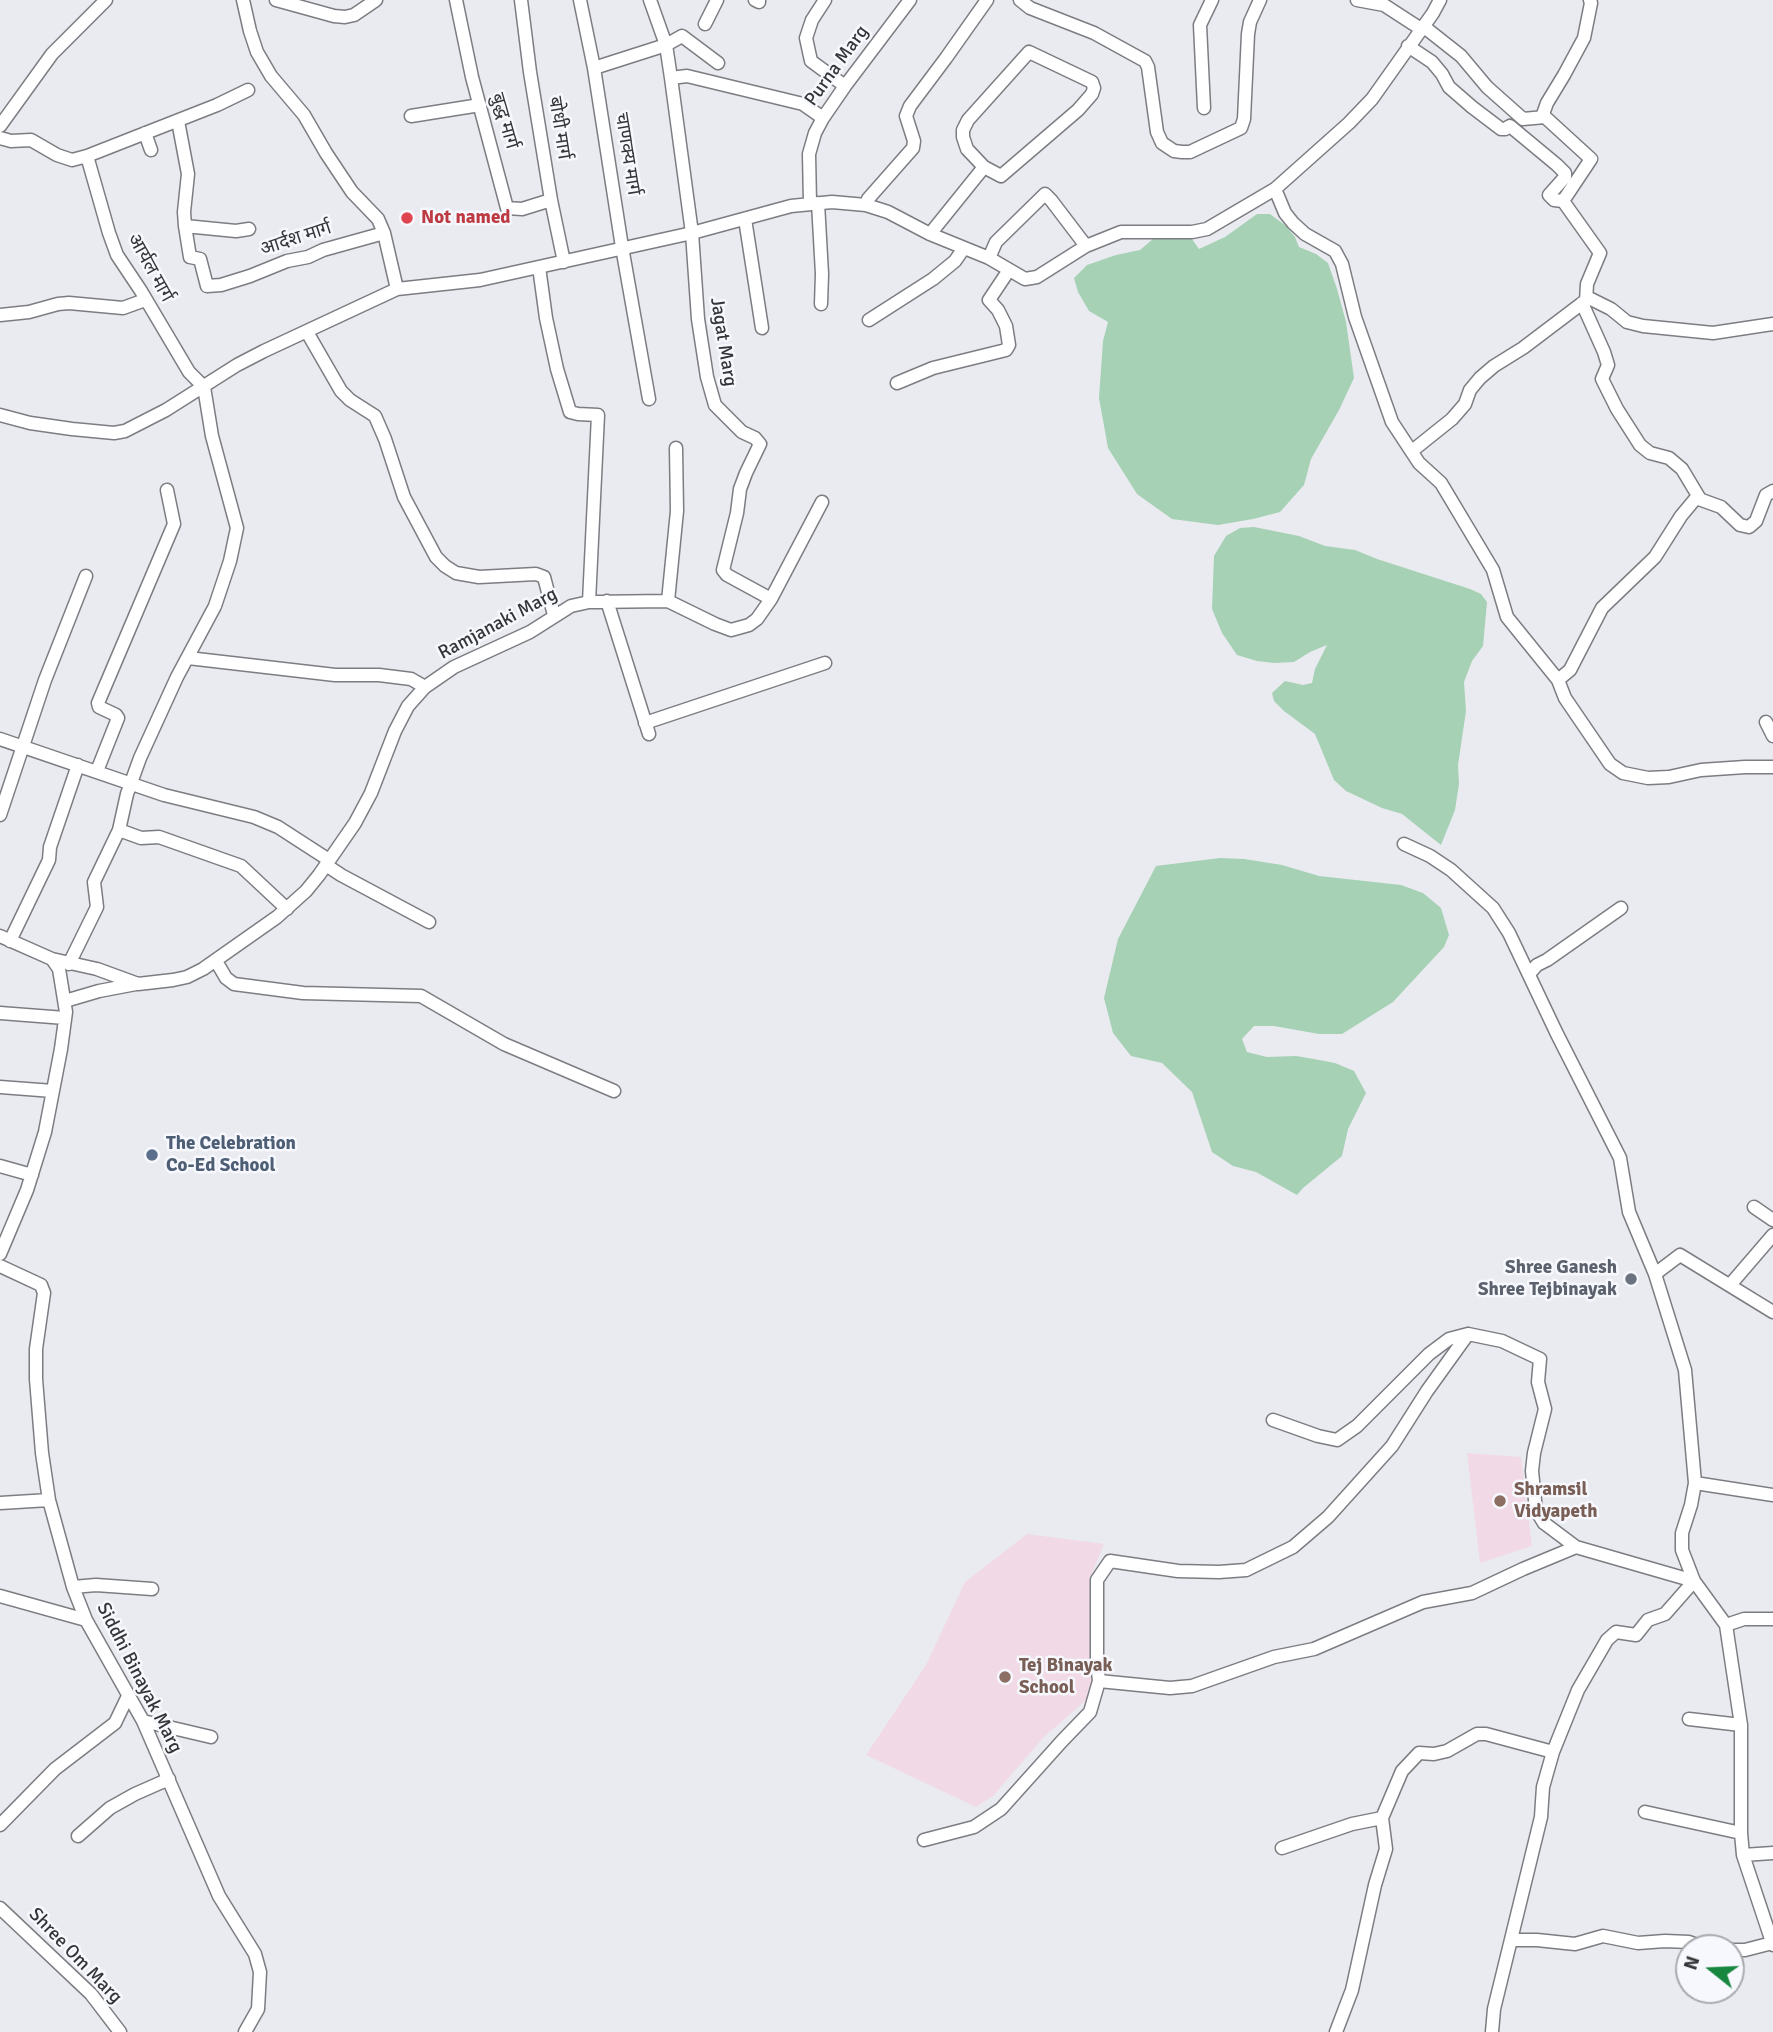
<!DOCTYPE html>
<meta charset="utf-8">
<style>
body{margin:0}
#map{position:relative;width:1773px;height:2032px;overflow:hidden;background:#e9ebf0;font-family:Signika,sans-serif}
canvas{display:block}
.north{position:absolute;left:1675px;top:1934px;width:70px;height:70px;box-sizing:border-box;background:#f6f8fe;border:2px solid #a9aaae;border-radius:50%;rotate:288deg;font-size:19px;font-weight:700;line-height:28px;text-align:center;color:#353537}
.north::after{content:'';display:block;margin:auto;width:24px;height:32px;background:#17863e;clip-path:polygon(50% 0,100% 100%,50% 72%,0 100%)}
</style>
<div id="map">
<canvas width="1773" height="2032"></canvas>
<div class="north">N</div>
</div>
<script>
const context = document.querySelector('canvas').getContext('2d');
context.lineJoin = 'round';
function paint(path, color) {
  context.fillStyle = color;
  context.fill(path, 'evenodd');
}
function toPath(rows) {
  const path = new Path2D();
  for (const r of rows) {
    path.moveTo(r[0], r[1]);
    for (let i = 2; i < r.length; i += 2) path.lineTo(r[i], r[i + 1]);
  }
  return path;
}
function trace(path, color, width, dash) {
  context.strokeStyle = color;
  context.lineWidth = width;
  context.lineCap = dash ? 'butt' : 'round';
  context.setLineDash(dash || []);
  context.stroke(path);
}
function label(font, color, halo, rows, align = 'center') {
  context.font = font + ' Signika,"Noto Sans Devanagari",sans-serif';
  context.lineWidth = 5;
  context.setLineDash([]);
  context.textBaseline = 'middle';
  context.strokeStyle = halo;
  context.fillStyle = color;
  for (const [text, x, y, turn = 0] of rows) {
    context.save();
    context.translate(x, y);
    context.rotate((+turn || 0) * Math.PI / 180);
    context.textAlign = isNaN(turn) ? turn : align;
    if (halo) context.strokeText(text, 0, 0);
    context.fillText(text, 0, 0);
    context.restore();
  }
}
const education = toPath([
 [1467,1453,1521,1457,1532,1546,1480,1563],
 [1027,1534,1104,1544,1090,1578,1093,1690,1085,1701,1043,1738,993,1796,976,1807,866,1755,926,1665,965,1582]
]);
const green = toPath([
 [1257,214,1270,214,1286,226,1295,237,1299,247,1316,254,1328,263,1337,289,1346,322,1354,378,1339,410,1311,459,1304,485,1280,512,1253,519,1218,525,1172,519,1137,494,1108,448,1099,398,1103,341,1108,322,1089,311,1078,292,1074,278,1087,265,1116,255,1140,250,1154,238,1175,233,1192,239,1199,249,1225,237],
 [1254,527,1299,536,1325,546,1355,550,1377,559,1470,589,1481,594,1487,602,1483,646,1472,661,1464,682,1466,711,1458,765,1459,784,1455,810,1441,845,1402,814,1382,808,1346,791,1334,780,1315,734,1284,711,1274,701,1272,693,1285,681,1303,685,1312,683,1315,669,1327,645,1310,652,1294,662,1274,663,1257,661,1237,655,1222,633,1212,609,1214,556,1226,536,1240,528],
 [1220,858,1244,859,1282,865,1319,876,1401,885,1423,893,1441,908,1449,935,1444,947,1393,1002,1342,1034,1319,1034,1274,1026,1254,1026,1242,1039,1247,1052,1267,1057,1296,1056,1314,1059,1335,1063,1354,1071,1366,1093,1348,1129,1342,1156,1303,1188,1297,1195,1256,1172,1233,1166,1212,1152,1192,1092,1162,1063,1131,1056,1113,1033,1104,998,1118,939,1156,866]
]);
const minor = toPath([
 [243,0,250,31,257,52,271,76,304,115,326,153,352,192,378,219,384,233,397,289],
 [276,0,334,16,345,17,354,15,376,0],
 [456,0,472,77,507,208,522,209,551,200],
 [521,0,530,72,551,200,564,262],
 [580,0,594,68,622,247,649,399],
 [650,0,666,45,671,78,692,233,698,319,707,377,715,405,742,432,755,438,760,444,746,473,740,489,737,513,723,570,727,575,771,599],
 [755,0,759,2,759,0],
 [825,0,812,20,806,38,811,61,845,86],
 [1020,0,1030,8,1094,33,1145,61,1148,67,1157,132,1162,143,1174,151,1182,152,1190,152,1241,128,1244,119,1248,34,1250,22,1260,0],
 [1357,0,1384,5,1421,29],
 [705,24,717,0],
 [1423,26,1461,56,1487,87,1523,119,1545,117,1591,159,1563,201,1600,253,1587,284,1586,301],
 [1408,46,1432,62,1442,74,1449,87,1472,107,1501,129,1505,129,1510,126,1557,165,1565,173,1565,177,1549,195,1554,200,1563,201],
 [594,68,666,45,682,36,718,63],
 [671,78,687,76,803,104,823,118],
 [1204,108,1200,25,1212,0],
 [411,116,480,105],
 [1542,117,1547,103,1564,75,1584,38,1591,3,1590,0],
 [178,121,188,174,184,212,185,226],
 [0,126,52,54,106,0],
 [145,133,151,150],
 [0,138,11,141,31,140,57,155,72,160,87,156,217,105,248,90],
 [87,156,109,233,117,255,141,291,189,372,204,387],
 [1275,189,1285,213,1293,223,1305,234,1335,251,1342,264,1355,317,1392,422,1419,463,1441,483,1493,570,1507,617,1558,680,1565,698,1610,764,1623,773,1648,778,1669,777,1701,770,1745,767,1773,767],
 [810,203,809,154,815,133,823,118,845,86,910,0],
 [818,203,822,274,821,304],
 [866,205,868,199,913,148,914,141,906,116,910,106,946,58,987,0],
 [745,219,762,328],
 [249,229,236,231,185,226,190,257,200,259,207,286,221,285,250,276,287,261,308,257,323,250,384,233],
 [930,234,984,167,1001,176,1078,110,1092,94,1094,88,1092,82,1029,52,968,120,963,130,963,137,967,149,984,167],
 [989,258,996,242,1045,194,1051,200,1086,246],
 [539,267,546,318,557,369,570,412,578,414,598,415,589,602],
 [1582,303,1604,352,1608,365,1602,379,1617,409,1640,445,1650,453,1669,458,1682,469,1700,499],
 [0,315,29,312,58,304,69,303,123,308,145,300],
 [869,320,933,279,955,261,964,248],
 [307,332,341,391,350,400,375,416,385,439,404,497,436,557,445,566,456,573,479,577,536,574,544,577,554,615],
 [897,383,933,368,1006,350,1009,345,1006,326,998,310,989,300,1009,270],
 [0,415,30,423,72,429,114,433,125,431,166,410,237,365,264,351,397,289,480,280,692,233,791,206,832,202,866,205,888,212,930,234,989,258,1025,279,1037,277,1086,246,1121,232,1192,232,1207,229,1275,189,1349,123,1372,99,1433,13,1440,0],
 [1412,451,1452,419,1465,404,1470,390,1480,378,1494,366,1523,348,1589,298,1611,309,1627,322,1643,326,1713,333,1773,324],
 [607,601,649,734],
 [668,601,677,511,676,448],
 [188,658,335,675,379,675,411,679,425,687],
 [1558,680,1570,670,1602,608,1655,557,1681,516,1696,498,1721,507,1740,525,1749,527,1756,521,1766,495,1773,491],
 [1766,722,1773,736],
 [645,723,825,663],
 [0,739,164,795,254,817,278,827,329,860],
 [97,771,118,718,116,715,99,707,98,703,174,524,167,490],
 [0,815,45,680,86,576],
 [119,830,141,838,159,837,241,866,287,909],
 [1404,844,1430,856,1451,870,1493,908,1509,933,1557,1034,1620,1158,1629,1212,1655,1274,1685,1370,1695,1483,1691,1505,1682,1533,1682,1550,1694,1581,1726,1625,1741,1725,1741,1833,1743,1855,1773,1945],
 [326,865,341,875,429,922],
 [0,936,52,959,97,969,138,984,173,980,187,977,203,969,277,917,306,891,319,875,355,823,371,793,395,731,408,706,425,687,454,667,530,632,571,606,589,602,668,601,715,624,731,630,749,625,757,619,771,599,822,502],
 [10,941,49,860,50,847,78,765],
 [216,961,226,978,234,984,303,993,421,996,504,1044,614,1091],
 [69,964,97,907,94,882,119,830,127,794,140,758,177,677,215,606,230,561,237,528,212,436,204,387],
 [1529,974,1537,965,1547,960,1621,908],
 [65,1001,99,991,136,984],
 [0,1013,65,1018],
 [0,1087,53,1091],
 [0,1166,32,1175],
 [1754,1207,1773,1220],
 [0,1254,27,1190,45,1132,61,1049,66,1012,59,969,52,959],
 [0,1266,41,1285,44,1293,36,1349,36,1379,42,1453,49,1500,73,1587,86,1620,143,1721,219,1896,255,1954,260,1972,258,2009,245,2032],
 [1655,1274,1680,1255,1773,1312],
 [1730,1285,1773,1235],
 [1273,1420,1318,1436,1337,1440,1357,1426,1429,1354,1449,1339,1468,1334],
 [1695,1483,1773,1495],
 [0,1503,49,1500],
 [73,1587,96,1585,152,1589],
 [0,1596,86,1620],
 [1726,1625,1744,1619,1773,1619],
 [1099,1681,1097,1662,1097,1580,1110,1561,1178,1571,1219,1572,1246,1570,1293,1547,1328,1517,1392,1446,1427,1391,1468,1334,1502,1341,1540,1359,1538,1382,1545,1409,1534,1453,1532,1471,1536,1510,1544,1523,1576,1547,1694,1581,1665,1614,1648,1620,1636,1635,1616,1632,1607,1640,1578,1690,1553,1752,1543,1787,1541,1817,1494,2009,1492,2032],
 [1689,1719,1741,1725],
 [143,1721,211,1737],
 [1645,1812,1741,1833],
 [0,1825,55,1769,115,1723,128,1696],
 [78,1836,110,1808,135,1794,169,1779],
 [924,1840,974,1827,1001,1809,1062,1741,1090,1712,1099,1681,1170,1688,1192,1686,1274,1657,1314,1649,1423,1602,1472,1593,1523,1569,1576,1547],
 [1282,1848,1352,1824,1382,1818],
 [1743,1855,1773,1853],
 [0,1908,91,1994,120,2032],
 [1512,1940,1537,1940,1575,1944,1603,1936,1638,1943,1665,1941,1689,1942,1705,1948],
 [1731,1950,1745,1950,1772,1943],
 [1336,2032,1352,1990,1375,1885,1386,1849,1382,1818,1402,1771,1419,1753,1434,1754,1447,1751,1477,1734,1486,1734,1553,1752]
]);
const markers = [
 [407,218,7,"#e0444e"],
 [152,1155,7,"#5c6f8a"],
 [1631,1279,7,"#6b7280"],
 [1500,1501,7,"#8d6e63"],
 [1005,1677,7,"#8d6e63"]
];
const streetNames = [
 ["Purna Marg",837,66,-54],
 ["बुद्ध मार्ग",504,121,74],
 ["बोधी मार्ग",559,128,81],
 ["चाणक्य मार्ग",627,154,81],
 ["आर्दश मार्ग",296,239,-18],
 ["आर्यल मार्ग",150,268,61],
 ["Jagat Marg",723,342,81],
 ["Ramjanaki Marg",498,624,-28],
 ["Siddhi Binayak Marg",139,1678,63],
 ["Shree Om Marg",75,1956,46]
];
const healthNames = [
 ["Not named",421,218]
];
const serviceNames = [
 ["The Celebration",166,1144],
 ["Co-Ed School",166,1166]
];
const worshipNames = [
 ["Shree Ganesh",1617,1268],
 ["Shree Tejbinayak",1617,1290]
];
const educationNames = [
 ["Shramsil",1514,1490],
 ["Vidyapeth",1514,1512],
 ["Tej Binayak",1019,1666],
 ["School",1019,1688]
];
paint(education, '#f1dae5');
paint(green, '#a6d1b5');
trace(minor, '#7c7d82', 15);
trace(minor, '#fff', 12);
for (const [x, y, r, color] of markers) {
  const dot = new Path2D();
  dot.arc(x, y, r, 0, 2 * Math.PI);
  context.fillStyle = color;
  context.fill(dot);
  trace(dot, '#f6f8fe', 2.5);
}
label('19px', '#353537', '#f6f8fe', streetNames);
label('bold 19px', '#be3a42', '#f6f8fe', healthNames, 'left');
label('bold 19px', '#4e5e75', '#f6f8fe', serviceNames, 'left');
label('bold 19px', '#5b616d', '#f6f8fe', worshipNames, 'right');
label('bold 19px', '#785e54', '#f6f8fe', educationNames, 'left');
</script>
